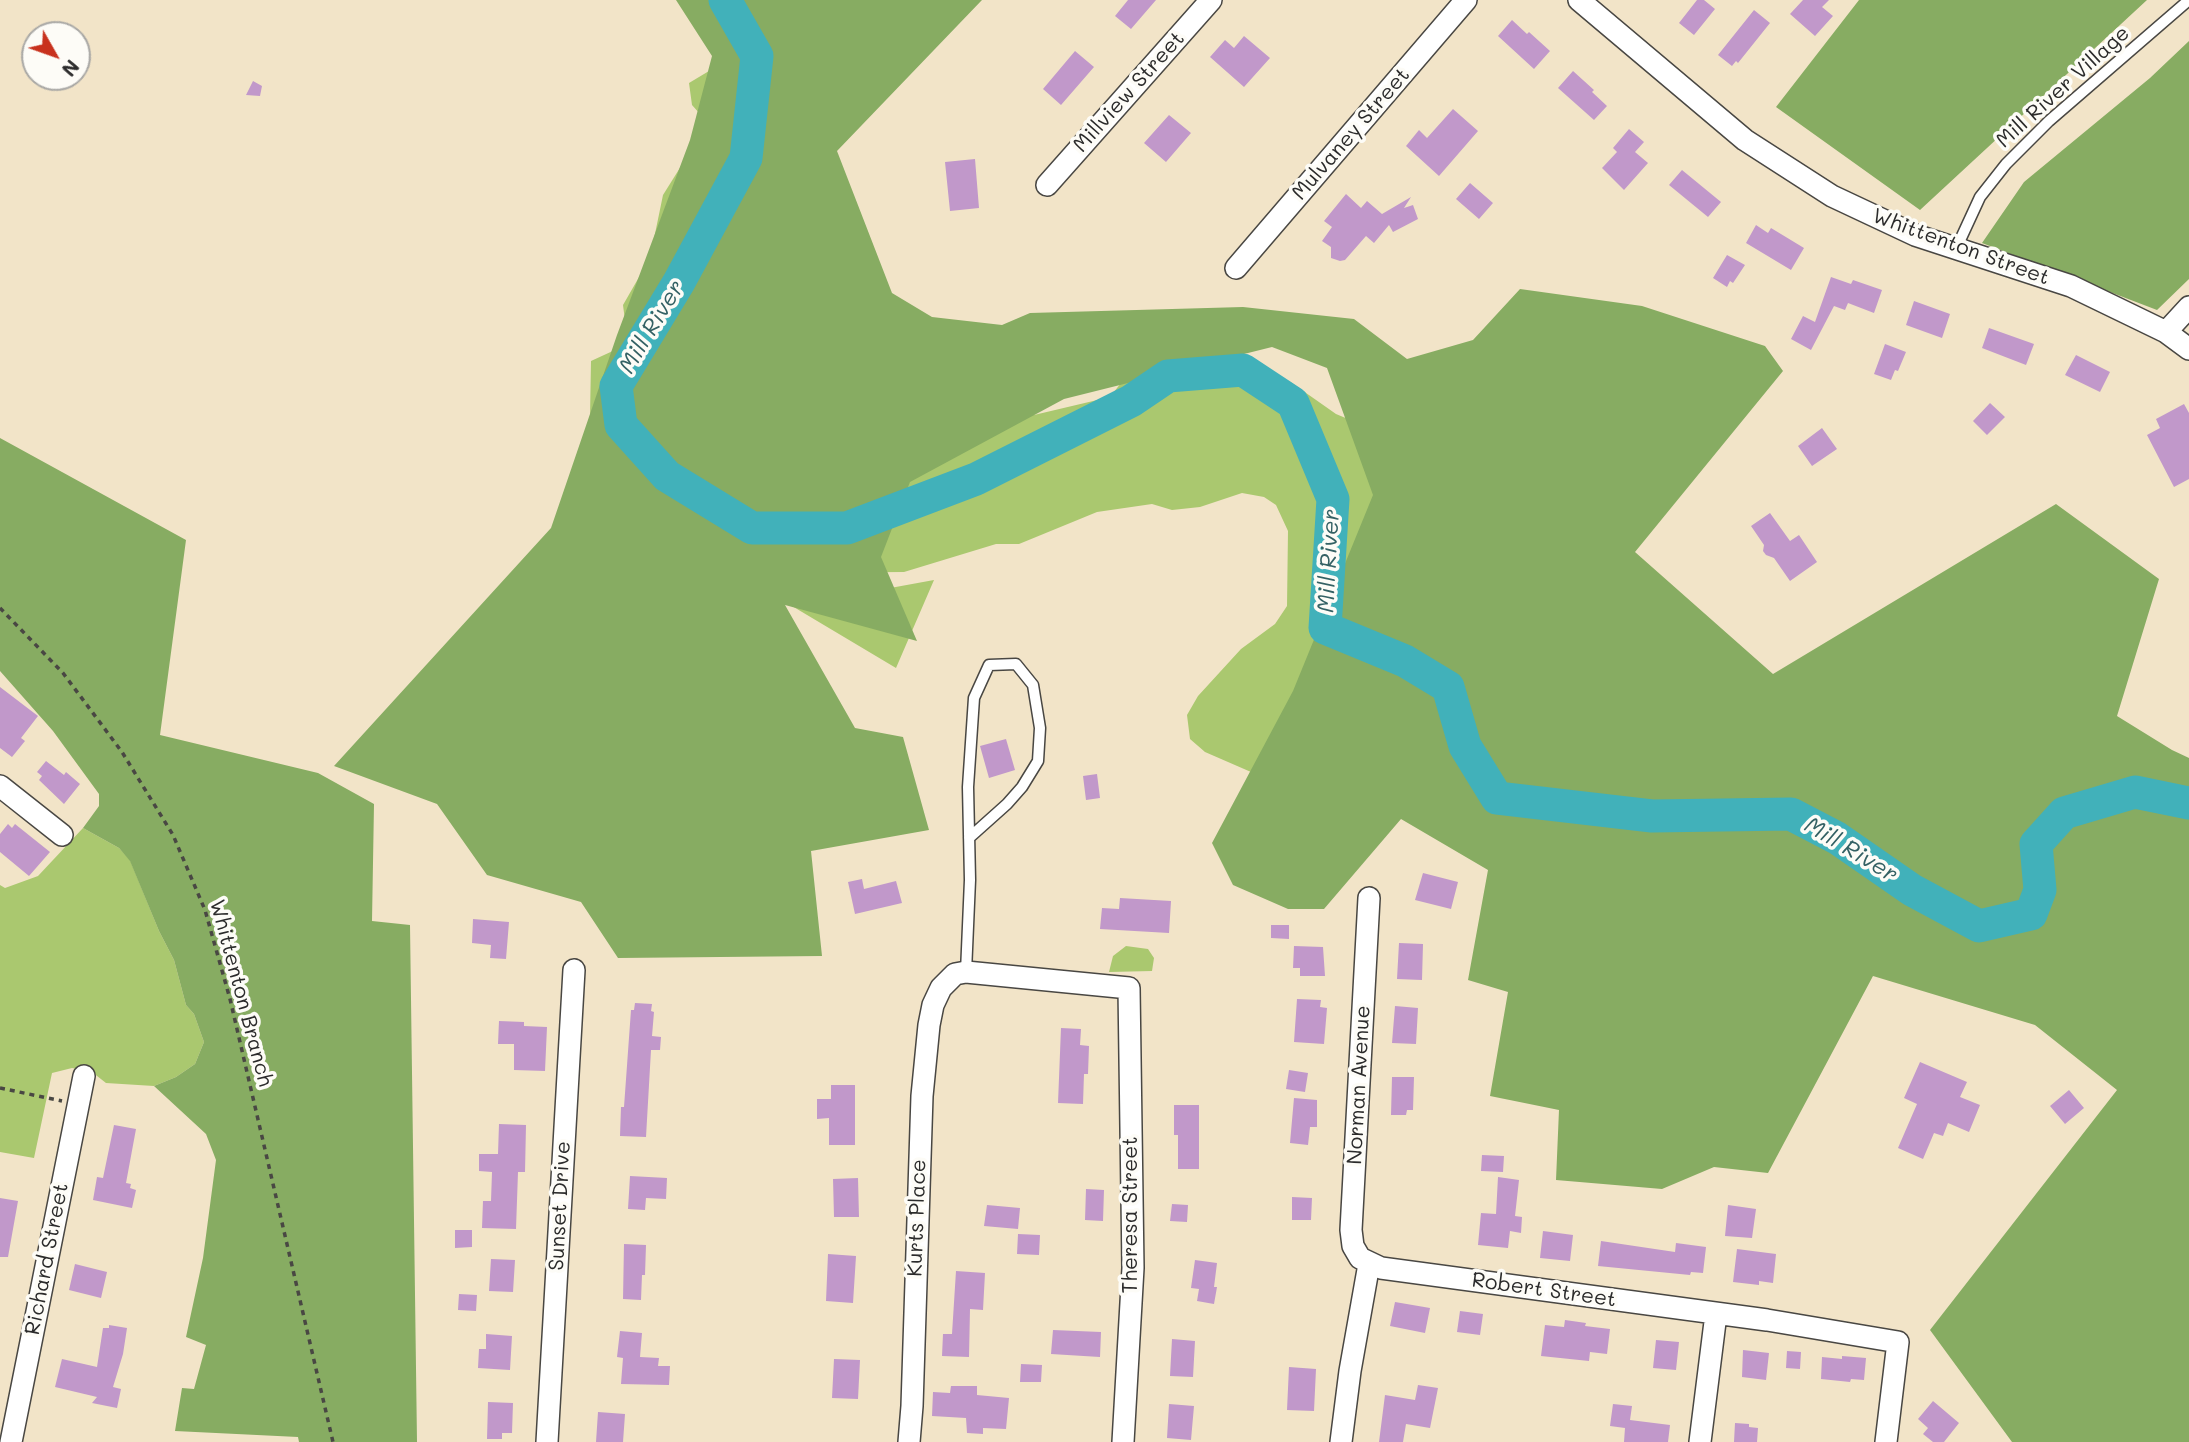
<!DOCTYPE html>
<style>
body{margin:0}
#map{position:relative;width:2189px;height:1442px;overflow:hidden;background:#f2e4c8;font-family:Mali,sans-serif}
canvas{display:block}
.north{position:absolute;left:21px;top:21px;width:70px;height:70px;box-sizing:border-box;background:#fdfcf7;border:2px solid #a9a8a5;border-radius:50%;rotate:130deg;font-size:19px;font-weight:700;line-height:28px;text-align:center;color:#2b2b2b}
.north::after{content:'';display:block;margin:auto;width:24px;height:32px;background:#c8321e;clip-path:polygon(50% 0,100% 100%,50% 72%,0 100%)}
</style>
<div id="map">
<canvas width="2189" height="1442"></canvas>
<div class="north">N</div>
</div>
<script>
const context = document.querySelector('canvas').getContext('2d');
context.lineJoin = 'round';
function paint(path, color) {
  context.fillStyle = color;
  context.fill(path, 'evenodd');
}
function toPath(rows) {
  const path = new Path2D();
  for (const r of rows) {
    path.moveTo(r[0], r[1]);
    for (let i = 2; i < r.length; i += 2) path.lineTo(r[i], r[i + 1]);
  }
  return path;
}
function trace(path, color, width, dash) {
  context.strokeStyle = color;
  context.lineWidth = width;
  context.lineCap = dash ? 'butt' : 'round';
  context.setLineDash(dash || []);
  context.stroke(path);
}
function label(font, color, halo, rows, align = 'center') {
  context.font = font + ' Mali,sans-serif';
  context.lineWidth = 7;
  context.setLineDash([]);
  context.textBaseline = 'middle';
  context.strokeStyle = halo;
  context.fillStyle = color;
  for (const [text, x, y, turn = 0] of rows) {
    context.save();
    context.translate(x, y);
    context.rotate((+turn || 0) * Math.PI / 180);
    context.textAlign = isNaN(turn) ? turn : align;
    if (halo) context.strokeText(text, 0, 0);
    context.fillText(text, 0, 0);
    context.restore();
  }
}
const green = toPath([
 [739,0,747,175,1034,415,1110,397,1128,374,1180,359,1260,380,1289,381,1336,414,1360,424,1492,540,2113,1025,1400,788,1274,782,1205,752,1190,739,1187,715,1198,696,1241,649,1275,624,1287,606,1288,531,1276,505,1264,497,1242,493,1200,507,1172,510,1152,504,1097,512,1019,544,996,544,904,572,776,573,590,417,591,361,628,344,623,305,650,258,663,195,708,123,692,105,689,83,724,62],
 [934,580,896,668,792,606],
 [83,828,119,848,130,860,159,931,174,960,186,1005,194,1014,204,1042,195,1064,176,1077,154,1086,106,1083,92,1072,72,1068,52,1073,34,1158,0,1152,0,885,5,888,38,876],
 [1126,946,1148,949,1154,958,1152,971,1109,972,1113,956]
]);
const forest = toPath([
 [676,0,982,0,837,151,892,293,932,317,1002,325,1030,313,1243,307,1354,319,1407,359,1473,340,1520,289,1642,306,1765,346,1783,371,1635,552,1773,674,2056,504,2159,579,2117,716,2172,750,2189,758,2189,1442,2012,1442,1930,1330,2117,1090,2035,1025,1873,976,1768,1173,1714,1167,1662,1189,1556,1180,1559,1110,1490,1096,1508,992,1468,980,1488,870,1401,819,1324,909,1288,909,1233,885,1212,843,1293,691,1373,495,1327,368,1272,347,1064,399,910,482,881,557,917,641,785,605,855,728,903,737,929,830,811,851,822,956,618,958,581,902,487,875,437,804,334,766,551,528,617,335,690,140,712,56],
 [1859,0,2147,0,1920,210,1776,107],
 [2189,41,2189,279,2157,310,1982,243,2024,182,2150,78],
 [0,438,186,540,160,735,318,773,374,804,372,921,410,925,417,1442,299,1442,298,1437,175,1431,182,1388,194,1389,206,1345,186,1337,203,1258,216,1160,206,1134,154,1086,176,1077,195,1064,204,1042,194,1014,186,1005,174,960,159,931,130,861,119,848,83,828,99,806,99,794,53,731,0,671]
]);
const river = toPath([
 [725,0,757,56,746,158,679,282,616,386,621,425,667,476,752,528,847,528,976,479,1131,401,1168,376,1243,370,1293,403,1333,499,1325,628,1405,661,1448,687,1465,746,1497,798,1652,816,1791,814,1837,838,1912,890,1979,926,2031,914,2040,890,2036,844,2064,813,2135,792,2189,803]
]);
const building = toPath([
 [1128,0,1156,0,1131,29,1115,16],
 [1697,0,1704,0,1715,9,1694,35,1679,23],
 [1803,0,1829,0,1822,7,1833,16,1815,36,1790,14],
 [1754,10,1770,23,1738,63,1736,61,1732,66,1718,55],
 [1512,20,1527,34,1529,32,1550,51,1534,69,1498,36],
 [1244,36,1270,58,1244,87,1210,57,1225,40,1234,48],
 [1075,51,1094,67,1061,105,1043,89],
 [1573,71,1594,90,1592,92,1607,106,1594,120,1558,88],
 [253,81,262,86,260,96,246,95],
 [1453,109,1478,131,1439,176,1406,146,1419,130,1427,138],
 [1169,115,1191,133,1166,162,1144,143],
 [1629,129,1644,142,1635,152,1648,163,1624,190,1602,168,1617,152,1613,148],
 [975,159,979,208,950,211,945,162],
 [1682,170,1721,202,1708,217,1669,185],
 [1470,183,1493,203,1479,219,1456,199],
 [1346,194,1361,208,1367,201,1382,214,1411,197,1404,208,1413,205,1418,219,1393,232,1389,225,1374,243,1366,236,1345,260,1340,261,1331,258,1331,247,1322,241,1332,227,1324,221],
 [1756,225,1768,233,1771,228,1804,248,1791,270,1746,243],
 [1727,255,1745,265,1733,283,1730,281,1727,287,1713,278],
 [1831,277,1851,284,1853,280,1882,290,1874,313,1848,303,1845,310,1834,306,1811,350,1791,339,1803,316,1815,322],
 [1914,301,1950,314,1942,338,1906,325],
 [1989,328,2034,344,2026,365,1982,348],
 [1885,344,1906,352,1898,371,1895,370,1891,380,1874,374],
 [2076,355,2110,372,2100,392,2065,375],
 [1990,403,2005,417,1987,435,1973,421],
 [2184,404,2189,413,2189,479,2174,487,2147,435,2160,428,2156,419],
 [1822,428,1837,449,1812,466,1798,446],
 [1770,513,1790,541,1799,535,1817,562,1790,581,1774,558,1766,555,1763,551,1764,545,1751,526],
 [0,687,38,716,21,738,25,741,12,757,0,748],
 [1006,739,1015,770,989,778,980,746],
 [46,761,64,775,66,772,80,784,64,804,39,780,42,776,37,772],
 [1097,774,1100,798,1086,800,1083,776],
 [8,824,12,828,15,824,50,852,29,876,0,852,0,834],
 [1423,873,1458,882,1451,909,1415,900],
 [862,879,864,889,896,881,902,903,855,914,848,882],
 [1120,898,1171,901,1169,933,1100,929,1102,908,1119,909],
 [473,919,509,922,506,959,490,958,491,945,472,943],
 [1271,925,1289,925,1289,939,1271,938],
 [1399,943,1423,944,1422,980,1397,979],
 [1294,946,1323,947,1325,976,1300,976,1300,968,1293,968],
 [1297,999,1321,1000,1320,1007,1327,1008,1324,1044,1294,1042],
 [635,1003,652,1004,651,1011,654,1012,652,1036,661,1037,660,1050,651,1050,646,1137,620,1136,621,1107,624,1107,631,1010,634,1010],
 [1395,1006,1418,1008,1416,1044,1392,1043],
 [499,1021,524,1022,524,1026,547,1027,545,1071,514,1070,514,1044,498,1044],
 [1061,1028,1081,1029,1080,1045,1089,1046,1088,1074,1084,1074,1083,1104,1058,1103],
 [1920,1062,1967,1082,1960,1097,1980,1105,1969,1132,1948,1123,1943,1136,1934,1133,1923,1159,1898,1148,1917,1104,1904,1098],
 [1289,1070,1308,1073,1305,1092,1286,1089],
 [1392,1077,1414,1077,1413,1110,1407,1110,1406,1115,1391,1115],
 [831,1085,855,1085,855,1145,829,1145,829,1118,817,1119,817,1099,831,1099],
 [2069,1090,2084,1108,2065,1124,2050,1106],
 [1294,1098,1317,1100,1317,1127,1310,1127,1308,1145,1290,1143],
 [1174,1105,1199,1105,1199,1169,1178,1169,1178,1135,1174,1135],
 [499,1124,526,1125,525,1172,518,1172,516,1229,482,1228,483,1201,491,1201,492,1172,479,1171,479,1154,498,1154],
 [114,1125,136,1129,126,1183,131,1184,130,1188,136,1190,132,1208,93,1200,97,1177,103,1178],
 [1482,1155,1504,1156,1503,1172,1481,1171],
 [630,1176,667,1178,666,1199,646,1198,645,1210,628,1209],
 [1498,1177,1519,1180,1515,1216,1522,1217,1521,1233,1510,1231,1508,1248,1478,1245,1481,1213,1496,1214],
 [858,1178,859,1217,834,1217,833,1179],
 [1086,1189,1104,1190,1103,1221,1085,1220],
 [1292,1197,1312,1198,1311,1220,1292,1220],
 [0,1198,18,1201,8,1257,0,1257],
 [1172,1204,1188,1205,1187,1222,1170,1221],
 [987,1205,1020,1208,1018,1229,984,1226],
 [1728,1205,1756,1209,1752,1238,1725,1236],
 [455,1230,472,1230,472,1247,455,1248],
 [1543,1231,1573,1235,1570,1261,1540,1258],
 [1018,1234,1040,1235,1039,1255,1017,1254],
 [1601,1241,1675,1252,1676,1243,1706,1247,1703,1273,1691,1272,1690,1275,1598,1266],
 [624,1244,646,1245,645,1275,642,1275,641,1300,623,1299],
 [1737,1249,1776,1254,1773,1283,1759,1281,1759,1285,1733,1282],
 [828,1254,856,1256,853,1303,826,1301],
 [491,1259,515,1260,513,1292,489,1291],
 [1195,1260,1217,1263,1214,1287,1217,1287,1214,1304,1197,1301,1199,1289,1191,1288],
 [75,1264,107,1272,101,1298,69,1290],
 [956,1271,985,1273,983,1310,970,1309,969,1357,942,1356,943,1334,952,1334],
 [459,1294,477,1295,476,1311,458,1310],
 [1395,1302,1430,1308,1425,1333,1390,1326],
 [1460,1311,1483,1314,1480,1335,1457,1332],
 [1565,1320,1586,1323,1585,1326,1610,1329,1607,1354,1590,1352,1589,1361,1541,1356,1545,1325,1564,1327],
 [109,1325,127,1328,123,1354,113,1387,121,1389,117,1408,92,1403,97,1397,55,1387,62,1359,97,1367,103,1328,109,1328],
 [1053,1330,1101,1332,1100,1357,1051,1354],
 [620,1331,642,1333,640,1357,659,1358,658,1366,670,1366,669,1385,621,1384,623,1358,617,1357],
 [486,1334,512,1336,510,1370,478,1368,479,1349,486,1349],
 [1172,1339,1195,1341,1193,1377,1170,1376],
 [1656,1340,1679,1342,1676,1370,1653,1368],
 [1743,1350,1769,1353,1766,1380,1742,1377],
 [1787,1351,1801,1352,1800,1369,1786,1368],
 [1842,1356,1866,1358,1864,1380,1851,1379,1850,1382,1821,1379,1822,1357,1842,1359],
 [834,1359,860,1360,858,1399,832,1398],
 [1021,1364,1042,1365,1041,1382,1020,1382],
 [1289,1367,1316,1369,1314,1411,1287,1410],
 [1418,1385,1438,1388,1430,1428,1406,1424,1403,1442,1379,1442,1385,1395,1415,1400],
 [951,1386,977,1386,977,1395,1009,1398,1006,1429,983,1428,983,1434,967,1433,966,1418,932,1416,933,1392,950,1393],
 [1933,1401,1959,1423,1944,1442,1933,1442,1923,1434,1928,1428,1918,1419],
 [488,1402,513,1403,512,1433,502,1433,502,1439,487,1439],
 [1169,1404,1194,1406,1191,1440,1167,1438],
 [1613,1404,1632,1406,1630,1420,1670,1425,1668,1442,1624,1442,1625,1428,1610,1426],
 [598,1412,625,1414,623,1442,596,1442],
 [1735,1423,1749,1424,1749,1427,1758,1428,1757,1442,1734,1442]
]);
const path = toPath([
 [0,608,63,673,122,752,173,835,205,910,230,999,333,1442],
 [0,1088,62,1101]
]);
const service = toPath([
 [1956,249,1980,197,2006,164,2049,121,2189,0],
 [966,972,970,880,968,787,974,698,989,665,1016,664,1033,685,1040,728,1038,761,1022,787,1007,804,969,838]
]);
const minor = toPath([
 [1579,0,1745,140,1832,196,1915,235,2071,286,2166,332,2189,349],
 [1047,185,1211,0],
 [1236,268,1466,0],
 [2166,332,2189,307],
 [0,786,62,835],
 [1369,898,1351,1230,1353,1246,1360,1258,1381,1268,1767,1320,1898,1342,1886,1442],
 [11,1442,84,1076],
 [547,1442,574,970],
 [909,1442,912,1406,922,1096,929,1025,933,1005,941,988,955,974,966,972,1129,988,1133,1268,1123,1442],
 [1341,1442,1350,1371,1369,1264],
 [1700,1442,1716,1314]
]);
const streetNames = [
 ["Mill River Village",2063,87,-42],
 ["Millview Street",1129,92,-48],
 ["Mulvaney Street",1351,134,-49],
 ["Whittenton Street",1961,247,20],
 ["Whittenton Branch",241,993,75],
 ["Norman Avenue",1359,1085,-87],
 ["Sunset Drive",560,1206,-87],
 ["Theresa Street",1131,1215,-90],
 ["Kurts Place",917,1218,-88],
 ["Richard Street",47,1259,-79],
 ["Robert Street",1544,1290,8]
];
const waterNames = [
 ["Mill River",652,327,-59],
 ["Mill River",1329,561,-87],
 ["Mill River",1851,850,31]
];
paint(green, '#aac86f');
paint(forest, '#87ac62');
trace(river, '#41b1ba', 33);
paint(building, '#c198ca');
trace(service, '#494743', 13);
trace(minor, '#494743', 24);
trace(path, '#494743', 3.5, [5, 5]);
trace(service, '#fff', 10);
trace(minor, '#fff', 21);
label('21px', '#2b2b2b', '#fdfcf7', streetNames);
label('italic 23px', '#346164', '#fdfcf7', waterNames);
</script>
